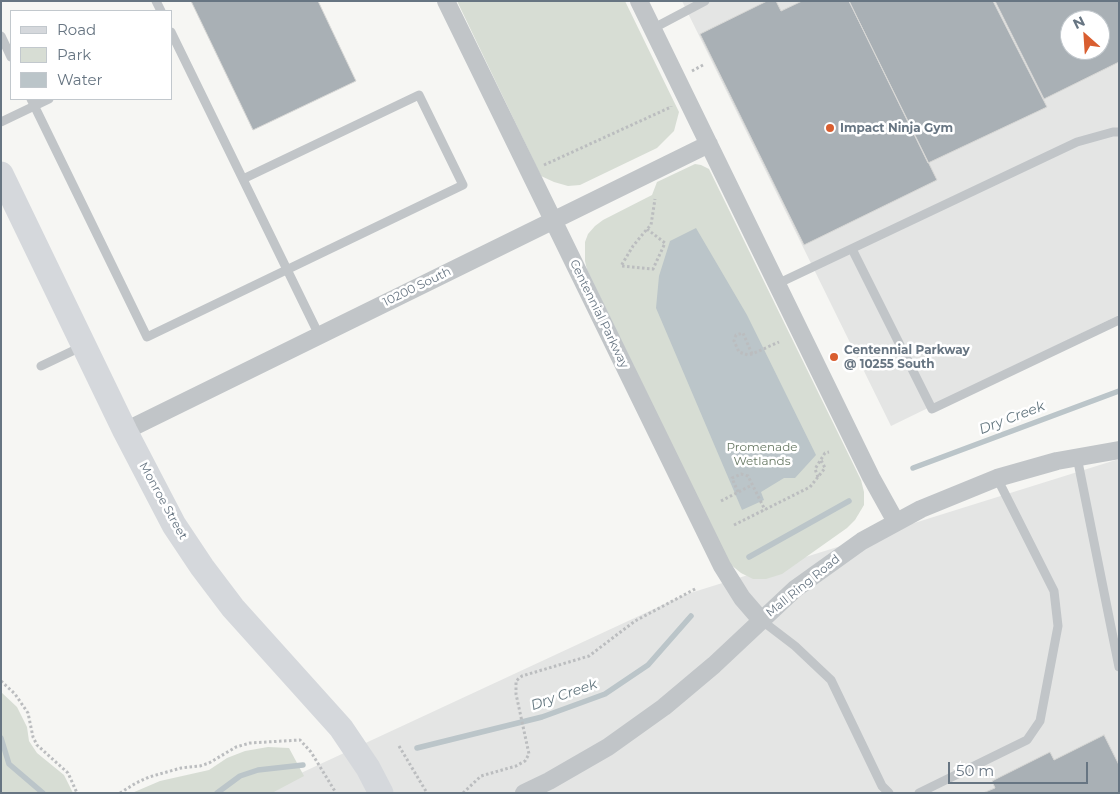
<!DOCTYPE html>
<style>
body{margin:0}
#map{position:relative;width:1120px;height:794px;overflow:hidden;background:#f6f6f3;font-family:Montserrat,sans-serif}
canvas{display:block}
.frame{position:absolute;inset:0;border:2px solid #677582;pointer-events:none}
.legend{position:absolute;left:10px;top:10px;width:162px;height:90px;box-sizing:border-box;background:#fff;border:1px solid #c2c8cd;margin:0;padding:6px 9px;list-style:none;font-size:15px;color:#677582}
.legend li{display:flex;align-items:center;gap:10px;height:25px}
.legend b{width:25px;border:1px solid #c2c8cd}
.north{position:absolute;left:1060px;top:10px;width:50px;height:50px;box-sizing:border-box;background:#fff;border:1px solid #c2c8cd;border-radius:50%;rotate:334deg;font-size:14px;font-weight:700;line-height:20px;text-align:center;color:#677582}
.north::after{content:'';display:block;margin:auto;width:18px;height:22px;background:#d95e30;clip-path:polygon(50% 0,100% 100%,50% 72%,0 100%)}
.scale{position:absolute;left:948px;top:762px;width:140px;height:22px;box-sizing:border-box;border:2px solid #677582;border-top:0;padding-left:6px;font-size:15px;line-height:18px;white-space:nowrap;color:#677582;-webkit-text-stroke:4px #fff;paint-order:stroke}
</style>
<div id="map">
<canvas width="1120" height="794"></canvas>
<div class="frame"></div>
<ul class="legend">
<li><b style="height:6px;background:#d5d8dc"></b>Road</li>
<li><b style="height:14px;background:#d7ddd4"></b>Park</li>
<li><b style="height:14px;background:#bbc5c9"></b>Water</li>
</ul>
<div class="north">N</div>
<div class="scale">50 m</div>
</div>
<script>
const context = document.querySelector('canvas').getContext('2d');
context.lineJoin = 'round';
function paint(path, color) {
  context.fillStyle = color;
  context.fill(path, 'evenodd');
}
function toPath(rows) {
  const path = new Path2D();
  for (const r of rows) {
    path.moveTo(r[0], r[1]);
    for (let i = 2; i < r.length; i += 2) path.lineTo(r[i], r[i + 1]);
  }
  return path;
}
function trace(path, color, width, dash) {
  context.strokeStyle = color;
  context.lineWidth = width;
  context.lineCap = dash ? 'butt' : 'round';
  context.setLineDash(dash || []);
  context.stroke(path);
}
function label(font, color, halo, rows, align = 'center') {
  context.font = font + ' Montserrat,sans-serif';
  context.lineWidth = 5;
  context.setLineDash([]);
  context.textBaseline = 'middle';
  context.strokeStyle = halo;
  context.fillStyle = color;
  for (const [text, x, y, turn = 0] of rows) {
    context.save();
    context.translate(x, y);
    context.rotate((+turn || 0) * Math.PI / 180);
    context.textAlign = isNaN(turn) ? turn : align;
    if (halo) context.strokeText(text, 0, 0);
    context.fillText(text, 0, 0);
    context.restore();
  }
}
const built = toPath([
 [682,1,1119,1,1119,315,891,426],
 [1070,20,1100,20,1100,50,1070,50],
 [1119,459,1119,793,258,793,684,595]
]);
const green = toPath([
 [457,1,625,1,679,112,674,131,657,148,580,185,568,186,554,182,541,176],
 [695,164,701,165,709,169,861,480,864,492,864,505,855,520,847,528,782,574,766,579,753,579,741,573,730,564,587,270,585,261,585,242,588,234,595,226,603,220,652,195,657,182],
 [1,692,17,707,27,727,29,741,37,753,64,775,73,793,1,793],
 [268,747,289,748,304,776,272,793,132,793,160,781,209,770,227,758,245,751]
]);
const water = toPath([
 [696,228,747,315,816,455,795,478,784,478,761,492,764,500,742,510,656,308,659,276,670,241]
]);
const stream = toPath([
 [913,468,1119,391],
 [749,557,849,501],
 [1,738,9,764,43,793],
 [417,748,542,717,605,694,648,665,691,616],
 [217,793,240,776,258,770,303,765]
]);
const building = toPath([
 [191,1,318,1,356,81,253,130,191,1],
 [767,1,776,1,781,11,802,1,849,1,937,180,804,245,700,34,767,1],
 [849,1,993,1,1047,107,928,163,849,1],
 [995,1,1119,1,1119,62,1044,99,995,1],
 [1070,20,1100,20,1100,50,1070,50,1070,20],
 [1104,735,1119,765,1119,793,983,793,995,788,992,781,1050,752,1054,760,1104,735]
]);
const path = toPath([
 [692,71,703,65],
 [544,165,671,107,671,106],
 [647,229,665,243,653,269,621,266,633,246,647,229,651,225,655,199],
 [752,354,743,333,736,335,734,341,739,352,748,355,752,354,779,342],
 [818,477,815,469,825,453,829,452],
 [738,492,732,478,741,474,748,476,765,510],
 [721,501,752,485],
 [734,525,810,487,825,468,821,460],
 [1,681,15,694,28,713,33,737,37,745,68,773,77,793],
 [399,746,427,793],
 [120,793,136,783,149,777,181,768,200,766,209,763,236,747,250,743,300,740,311,752,336,793],
 [463,793,481,776,516,766,525,761,529,754,516,694,516,681,522,676,589,656,635,621,697,588]
]);
const lane = toPath([
 [156,1,161,11],
 [652,29,705,1],
 [171,32,319,335],
 [1,36,11,57],
 [31,99,147,337,463,185,419,95,243,179],
 [1,122,49,99],
 [852,249,932,409,1119,320],
 [777,284,1077,142,1113,132,1119,132],
 [41,366,83,346],
 [1077,457,1119,667],
 [761,620,795,646,831,680,882,786,889,793],
 [919,793,1027,740,1040,721,1058,626,1054,591,997,478]
]);
const street = toPath([
 [446,1,722,566,742,598,761,620],
 [639,1,871,477,896,522],
 [125,431,709,144],
 [524,793,549,781,608,747,664,707,714,665,795,589,862,541,921,509,997,478,1057,461,1119,450]
]);
const secondary = toPath([
 [1,174,125,431,174,525,202,567,233,608,341,728,368,768,381,793]
]);
const markers = [
 [830,128,5,"#d95e30"],
 [834,357,5,"#d95e30"]
];
const poiNames = [
 ["Impact Ninja Gym",840,128],
 ["Centennial Parkway",844,350],
 ["@ 10255 South",844,364]
];
const streetNames = [
 ["10200 South",417,287,-26],
 ["Centennial Parkway",599,314,64],
 ["Monroe Street",163,501,61],
 ["Mall Ring Road",803,586,-39]
];
const parkNames = [
 ["Promenade",762,447],
 ["Wetlands",762,461]
];
const waterNames = [
 ["Dry Creek",1012,418,-21],
 ["Dry Creek",564,695,-19]
];
paint(built, '#e4e5e4');
paint(green, '#d7ddd4');
paint(water, '#bbc5c9');
trace(stream, '#bbc5c9', 5.5);
paint(building, '#a9b0b5');
trace(building, '#d7d7d5', 1);
trace(path, '#bbbdbf', 3, [2.5, 2.5]);
trace(lane, '#c1c5c8', 9);
trace(street, '#c1c5c8', 18);
trace(secondary, '#d5d8dc', 25);
for (const [x, y, r, color] of markers) {
  const dot = new Path2D();
  dot.arc(x, y, r, 0, 2 * Math.PI);
  context.fillStyle = color;
  context.fill(dot);
  trace(dot, '#fff', 2);
}
label('bold 12px', '#677582', '#fff', poiNames, 'left');
label('12px', '#677582', '#fff', streetNames);
label('12px', '#697a65', '#fff', parkNames);
label('italic 14px', '#63767f', '#fff', waterNames);
</script>
